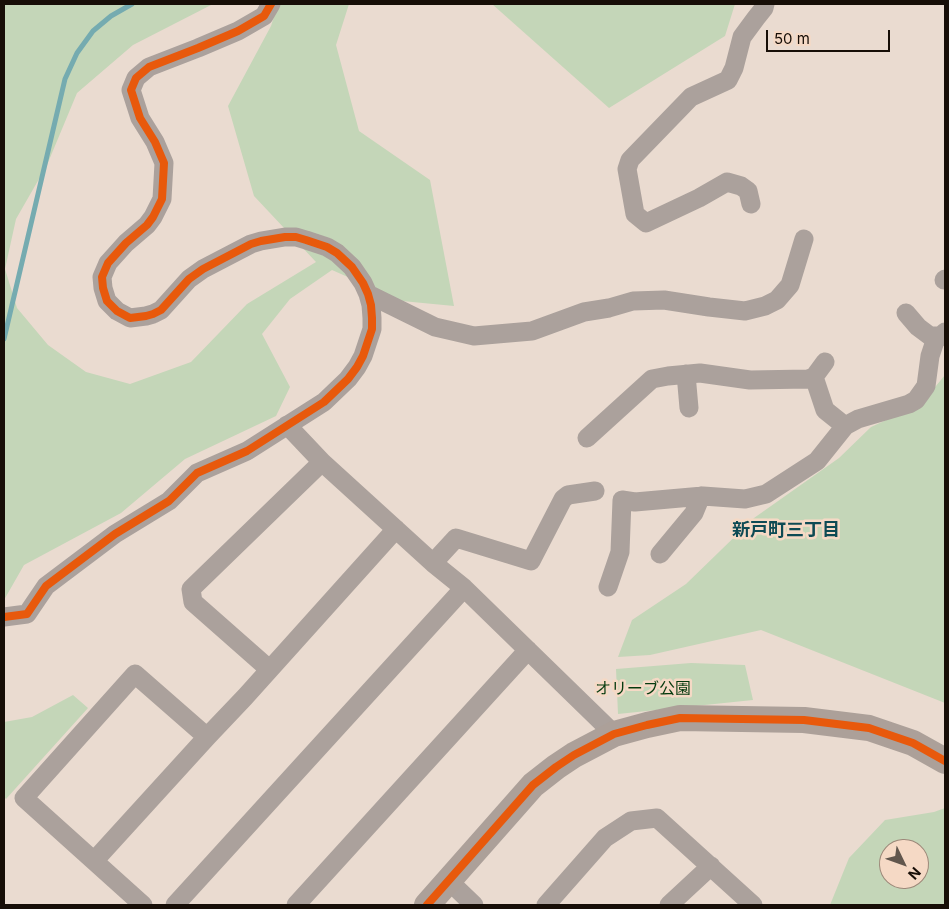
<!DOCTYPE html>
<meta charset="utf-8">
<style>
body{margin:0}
#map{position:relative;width:949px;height:909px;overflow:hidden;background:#eadbd0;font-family:Inter,sans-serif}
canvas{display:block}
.frame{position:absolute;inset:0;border:5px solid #170e07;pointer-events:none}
.north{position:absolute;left:879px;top:839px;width:50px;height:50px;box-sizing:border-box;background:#f5d9c5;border:1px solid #9c8879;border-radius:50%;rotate:132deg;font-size:14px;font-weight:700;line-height:20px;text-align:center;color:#170e07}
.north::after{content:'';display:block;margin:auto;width:18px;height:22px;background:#61564d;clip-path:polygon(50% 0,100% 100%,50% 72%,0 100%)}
.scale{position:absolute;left:766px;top:30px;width:124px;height:22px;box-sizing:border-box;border:2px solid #170e07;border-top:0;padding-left:6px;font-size:15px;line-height:18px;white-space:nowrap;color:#170e07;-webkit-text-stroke:4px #f5d9c5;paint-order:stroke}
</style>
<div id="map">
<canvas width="949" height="909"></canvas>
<div class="frame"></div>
<div class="north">N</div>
<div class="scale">50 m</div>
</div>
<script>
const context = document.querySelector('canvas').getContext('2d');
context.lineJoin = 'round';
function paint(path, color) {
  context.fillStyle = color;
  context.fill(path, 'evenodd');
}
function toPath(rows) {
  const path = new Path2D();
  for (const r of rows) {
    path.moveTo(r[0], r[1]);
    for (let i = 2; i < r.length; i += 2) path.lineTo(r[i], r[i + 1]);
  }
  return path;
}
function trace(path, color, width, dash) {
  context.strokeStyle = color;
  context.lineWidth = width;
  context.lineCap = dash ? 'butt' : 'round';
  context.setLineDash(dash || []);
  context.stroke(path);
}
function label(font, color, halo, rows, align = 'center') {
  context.font = font + ' Inter,"Noto Sans JP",sans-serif';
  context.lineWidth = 5;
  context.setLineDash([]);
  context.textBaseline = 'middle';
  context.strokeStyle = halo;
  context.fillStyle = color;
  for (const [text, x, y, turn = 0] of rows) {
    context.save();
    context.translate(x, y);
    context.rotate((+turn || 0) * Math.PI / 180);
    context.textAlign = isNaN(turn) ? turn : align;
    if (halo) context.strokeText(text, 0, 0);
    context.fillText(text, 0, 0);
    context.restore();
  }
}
const green = toPath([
 [4,4,213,4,133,45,77,93,47,165,16,219,5,269,17,308,48,345,86,372,130,384,191,362,247,304,316,262,254,196,228,106,271,26,278,4,349,4,336,45,359,131,430,180,454,306,402,301,332,270,290,299,262,334,290,387,276,416,185,459,121,513,24,565,4,600],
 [492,4,735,4,725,36,609,108],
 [945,375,945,703,761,630,650,655,618,657,632,620,686,584,754,518,839,458,871,427,921,404],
 [691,663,745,665,753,700,618,714,616,669],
 [73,695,88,708,6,799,4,797,4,722,32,717],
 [945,808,945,905,830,905,849,858,885,820,934,812],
 [889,849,919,849,919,879,889,879]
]);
const stream = toPath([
 [4,339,65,79,77,53,93,31,111,16,132,4]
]);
const street = toPath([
 [751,204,748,191,741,186,727,182,699,198,646,223,635,214,627,169,630,160,691,97,728,80,734,68,742,37,756,18,764,8,765,4],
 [944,280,945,279],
 [368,294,435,327,474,336,532,331,584,312,609,308,633,301,664,300,709,307,745,311,765,306,777,300,790,285,804,239],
 [906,313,918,327,930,336,941,336],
 [825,362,814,377,825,410,845,426],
 [686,374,689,408],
 [287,425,322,462,433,563,464,588,614,734],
 [587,438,652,379,668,376,700,373,750,380,808,379,814,377],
 [660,554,694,513,701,496],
 [433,563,456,538,531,561,563,499,568,495,595,491],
 [608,587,620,552,622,500,635,502,703,496,745,499,766,494,817,461,845,426,858,419,909,404,916,400,926,386,930,356,935,341,945,332],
 [4,617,27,614,46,586,115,534,169,501,197,473,247,451,324,402,348,379,357,367,363,356,372,329,372,318,371,305,368,294,363,283,352,267,337,253,327,247,306,240,296,237,285,237,261,241,251,244,203,269,189,279,161,310,153,314,146,316,130,318,117,311,107,301,103,288,102,277,108,263,126,243,147,225,153,217,162,199,164,163,155,142,140,118,131,90,136,78,149,67,198,48,238,31,264,16,271,4],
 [269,669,193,602,191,589,322,462],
 [94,861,207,737,245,697,396,529],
 [449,881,474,905],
 [143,905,24,798,135,674,207,737],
 [175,905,464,588],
 [296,905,528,650],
 [546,905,605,838,631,821,657,818,753,905],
 [669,905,711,866]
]);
const secondary = toPath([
 [427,905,533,785,556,767,574,755,614,734,647,725,680,718,804,720,869,728,913,743,945,761]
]);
const cycleway = toPath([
 [4,617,27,614,46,586,115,534,169,501,197,473,247,451,324,402,348,379,357,367,363,356,372,329,372,318,371,305,368,294,363,283,352,267,337,253,327,247,306,240,296,237,285,237,261,241,251,244,203,269,189,279,161,310,153,314,146,316,130,318,117,311,107,301,103,288,102,277,108,263,126,243,147,225,153,217,162,199,164,163,155,142,140,118,131,90,136,78,149,67,198,48,238,31,264,16,271,4],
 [427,905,533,785,556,767,574,755,614,734,647,725,680,718,804,720,869,728,913,743,945,761]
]);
const parkNames = [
 ["オリーブ公園",643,689]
];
const neighbourhoodNames = [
 ["新戸町三丁目",786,531]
];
paint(green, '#c4d6b8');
trace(stream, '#75abb0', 5);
trace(street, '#aba19c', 19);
trace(secondary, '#aca099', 26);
trace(cycleway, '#e8590c', 8);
label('16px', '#053a0e', '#f5d9c5', parkNames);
label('bold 18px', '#0e4a54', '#f5d9c5', neighbourhoodNames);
</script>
